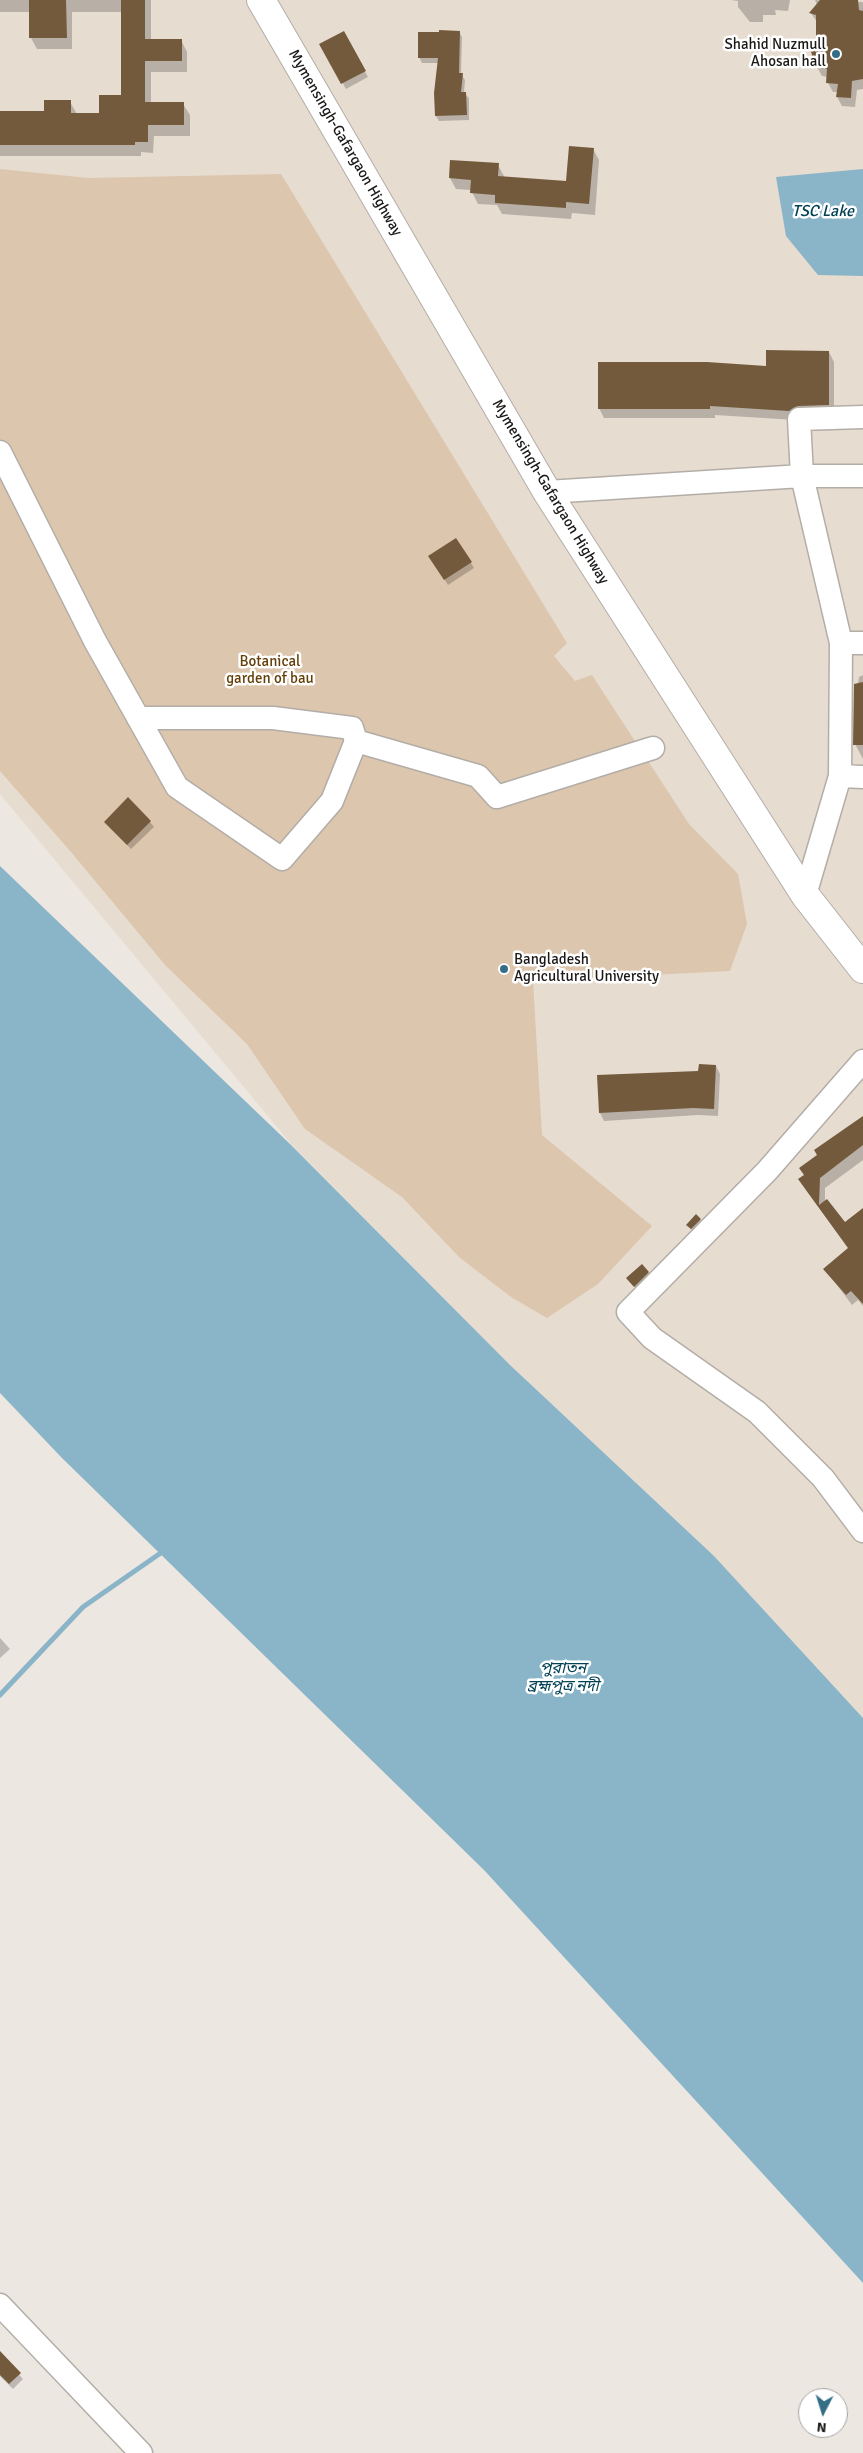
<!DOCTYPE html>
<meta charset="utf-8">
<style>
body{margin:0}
#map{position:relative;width:863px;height:2453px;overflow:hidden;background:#ede7e1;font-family:Signika,sans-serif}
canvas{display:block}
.north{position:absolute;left:798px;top:2388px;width:50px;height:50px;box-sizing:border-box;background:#fff;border:1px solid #a4a3a2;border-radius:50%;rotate:185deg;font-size:14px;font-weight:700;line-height:20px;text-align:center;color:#1b1917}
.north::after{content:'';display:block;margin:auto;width:18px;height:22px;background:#336e86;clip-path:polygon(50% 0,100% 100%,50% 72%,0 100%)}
</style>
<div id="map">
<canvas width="863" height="2453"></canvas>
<div class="north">N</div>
</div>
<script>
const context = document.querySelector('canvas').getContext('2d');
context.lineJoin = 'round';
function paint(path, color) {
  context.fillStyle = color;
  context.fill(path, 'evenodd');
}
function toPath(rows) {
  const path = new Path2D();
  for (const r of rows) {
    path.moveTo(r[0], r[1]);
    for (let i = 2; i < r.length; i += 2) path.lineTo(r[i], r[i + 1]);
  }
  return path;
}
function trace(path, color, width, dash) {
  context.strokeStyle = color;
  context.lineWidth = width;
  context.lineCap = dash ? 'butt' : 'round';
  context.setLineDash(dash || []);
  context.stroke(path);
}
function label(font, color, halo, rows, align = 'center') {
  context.font = font + ' Signika,"Noto Sans Bengali",sans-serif';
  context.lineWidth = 5;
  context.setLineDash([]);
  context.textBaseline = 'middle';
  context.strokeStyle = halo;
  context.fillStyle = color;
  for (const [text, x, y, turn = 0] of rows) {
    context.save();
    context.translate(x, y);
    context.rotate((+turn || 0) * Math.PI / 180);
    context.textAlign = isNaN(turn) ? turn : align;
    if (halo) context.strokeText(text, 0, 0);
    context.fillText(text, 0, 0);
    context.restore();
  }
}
const built = toPath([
 [0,0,863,0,863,1718,714,1556,510,1365,292,1145,0,794]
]);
const green = toPath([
 [0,169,88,178,281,174,567,643,554,656,575,681,592,675,689,824,738,874,747,924,730,971,533,981,542,1135,652,1226,598,1284,547,1318,511,1297,459,1257,402,1197,305,1129,247,1044,166,966,71,852,0,771]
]);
const water = toPath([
 [863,169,863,276,818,275,786,236,776,177],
 [0,866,291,1145,510,1365,714,1556,863,1718,863,2283,484,1870,62,1458,0,1393]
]);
const shadow = toPath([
 [0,0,151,0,151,40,181,40,187,52,187,72,151,72,151,104,183,104,190,115,190,136,154,136,153,153,141,152,141,156,0,156,0,113,46,113,70,102,77,114,100,114,122,96,122,12,72,12,72,49,37,49,31,38,30,12,0,12],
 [731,0,790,0,788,11,775,10,776,15,763,15,763,22,750,22,738,7,738,1],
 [815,0,863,2,863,89,857,90,855,107,842,106,837,97,838,92,833,92,828,83,828,77,822,76,817,67,817,22,811,13,817,5],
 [459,32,462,37,461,74,465,80,464,93,469,98,469,120,439,121,436,116,439,63,422,63,419,57],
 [343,33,368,77,346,89,321,45],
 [593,149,599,160,595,215,572,213,571,219,502,214,497,205,478,204,471,190,456,189,450,178,498,165,505,178,567,182],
 [829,352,834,362,834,414,795,420,715,415,715,418,604,418,599,408],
 [433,561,471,563,474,568,448,585],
 [863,675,863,759,855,744,858,684,859,677],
 [105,822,150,822,154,827,131,849],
 [716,1066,720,1074,718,1116,698,1115,604,1121,600,1113],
 [863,1117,863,1160,825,1188,825,1202,845,1223,863,1210,863,1306,858,1300,852,1305,825,1269,849,1249,806,1190,805,1176,818,1156],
 [696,1216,702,1222,693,1231,689,1227],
 [648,1272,650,1275,636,1288,629,1281],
 [0,1638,10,1649,0,1658],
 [0,2354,23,2379,13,2389,0,2376]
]);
const stream = toPath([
 [0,1695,83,1607,165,1550]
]);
const building = toPath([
 [29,0,66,0,67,38,29,38],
 [121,0,145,0,145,39,182,39,182,61,145,61,145,102,184,102,184,125,148,125,148,142,135,142,135,145,0,145,0,111,44,111,44,100,71,100,71,113,99,113,99,95,121,95],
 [820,0,858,0,859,10,863,11,863,79,852,81,851,98,836,97,838,84,826,83,827,69,816,68,809,45,816,40,816,15,809,13],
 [439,30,460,31,459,73,463,73,461,92,466,92,467,115,435,116,434,93,438,58,418,58,418,32,439,32],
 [344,31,366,71,341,84,319,44],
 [569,146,594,148,589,204,566,202,566,208,495,203,495,195,470,193,471,180,449,178,450,160,499,163,498,176,566,181],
 [766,350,829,351,829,405,798,406,789,411,710,406,710,409,598,409,598,362,707,362,766,366],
 [456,538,472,562,444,580,428,556],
 [863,682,863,745,853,745,854,684],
 [128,797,151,821,127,845,104,822],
 [699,1064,716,1065,714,1109,693,1108,599,1113,597,1075,698,1071],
 [863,1116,863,1145,820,1178,819,1205,827,1199,845,1222,863,1208,863,1304,851,1291,846,1295,823,1269,848,1248,798,1179,804,1175,799,1168,817,1155,814,1150],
 [696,1214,701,1219,691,1229,686,1225],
 [642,1264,649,1272,634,1287,626,1278],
 [0,2351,21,2373,9,2384,0,2375]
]);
const minor = toPath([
 [0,452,95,641,177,787,282,859,332,801,356,741,478,776,497,797,653,748],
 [547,492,802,476,863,476],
 [841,643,863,643],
 [138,718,273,718,352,728,356,741],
 [840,776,841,643,802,476,799,419,863,417],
 [805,895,840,776,863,777],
 [863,1061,767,1171,628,1312,652,1338,757,1412,823,1478,863,1531],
 [0,2305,141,2453]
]);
const major = toPath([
 [261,0,547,492,805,895,863,969]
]);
const markers = [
 [836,54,5,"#336e86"],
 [504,969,5,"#336e86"]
];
const poiNames = [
 ["Shahid Nuzmull",826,45],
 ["Ahosan hall",826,62],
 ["Bangladesh",514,960,"left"],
 ["Agricultural University",514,977,"left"]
];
const streetNames = [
 ["Mymensingh-Gafargaon Highway",345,143,60],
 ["Mymensingh-Gafargaon Highway",550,492,59]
];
const parkNames = [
 ["Botanical",270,662],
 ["garden of bau",270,679]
];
const waterNames = [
 ["TSC Lake",823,212],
 ["পুরাতন",563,1669],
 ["ব্রহ্মপুত্র নদী",563,1687]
];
paint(built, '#e7dcd0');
paint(green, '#dcc6ae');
paint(water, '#8ab4c7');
paint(shadow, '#0003');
trace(stream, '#8ab4c7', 5);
paint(building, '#735a3d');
trace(minor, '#b3ada7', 25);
trace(major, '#b3ada7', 30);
trace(minor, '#fff', 22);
trace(major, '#fff', 28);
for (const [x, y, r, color] of markers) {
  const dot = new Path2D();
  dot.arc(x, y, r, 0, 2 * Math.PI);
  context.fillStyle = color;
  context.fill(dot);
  trace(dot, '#fff', 2);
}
label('15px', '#1b1917', '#fff', poiNames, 'right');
label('15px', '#1b1917', '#fff', streetNames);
label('15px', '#643e07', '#fff', parkNames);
label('italic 16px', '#034155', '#fff', waterNames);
</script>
